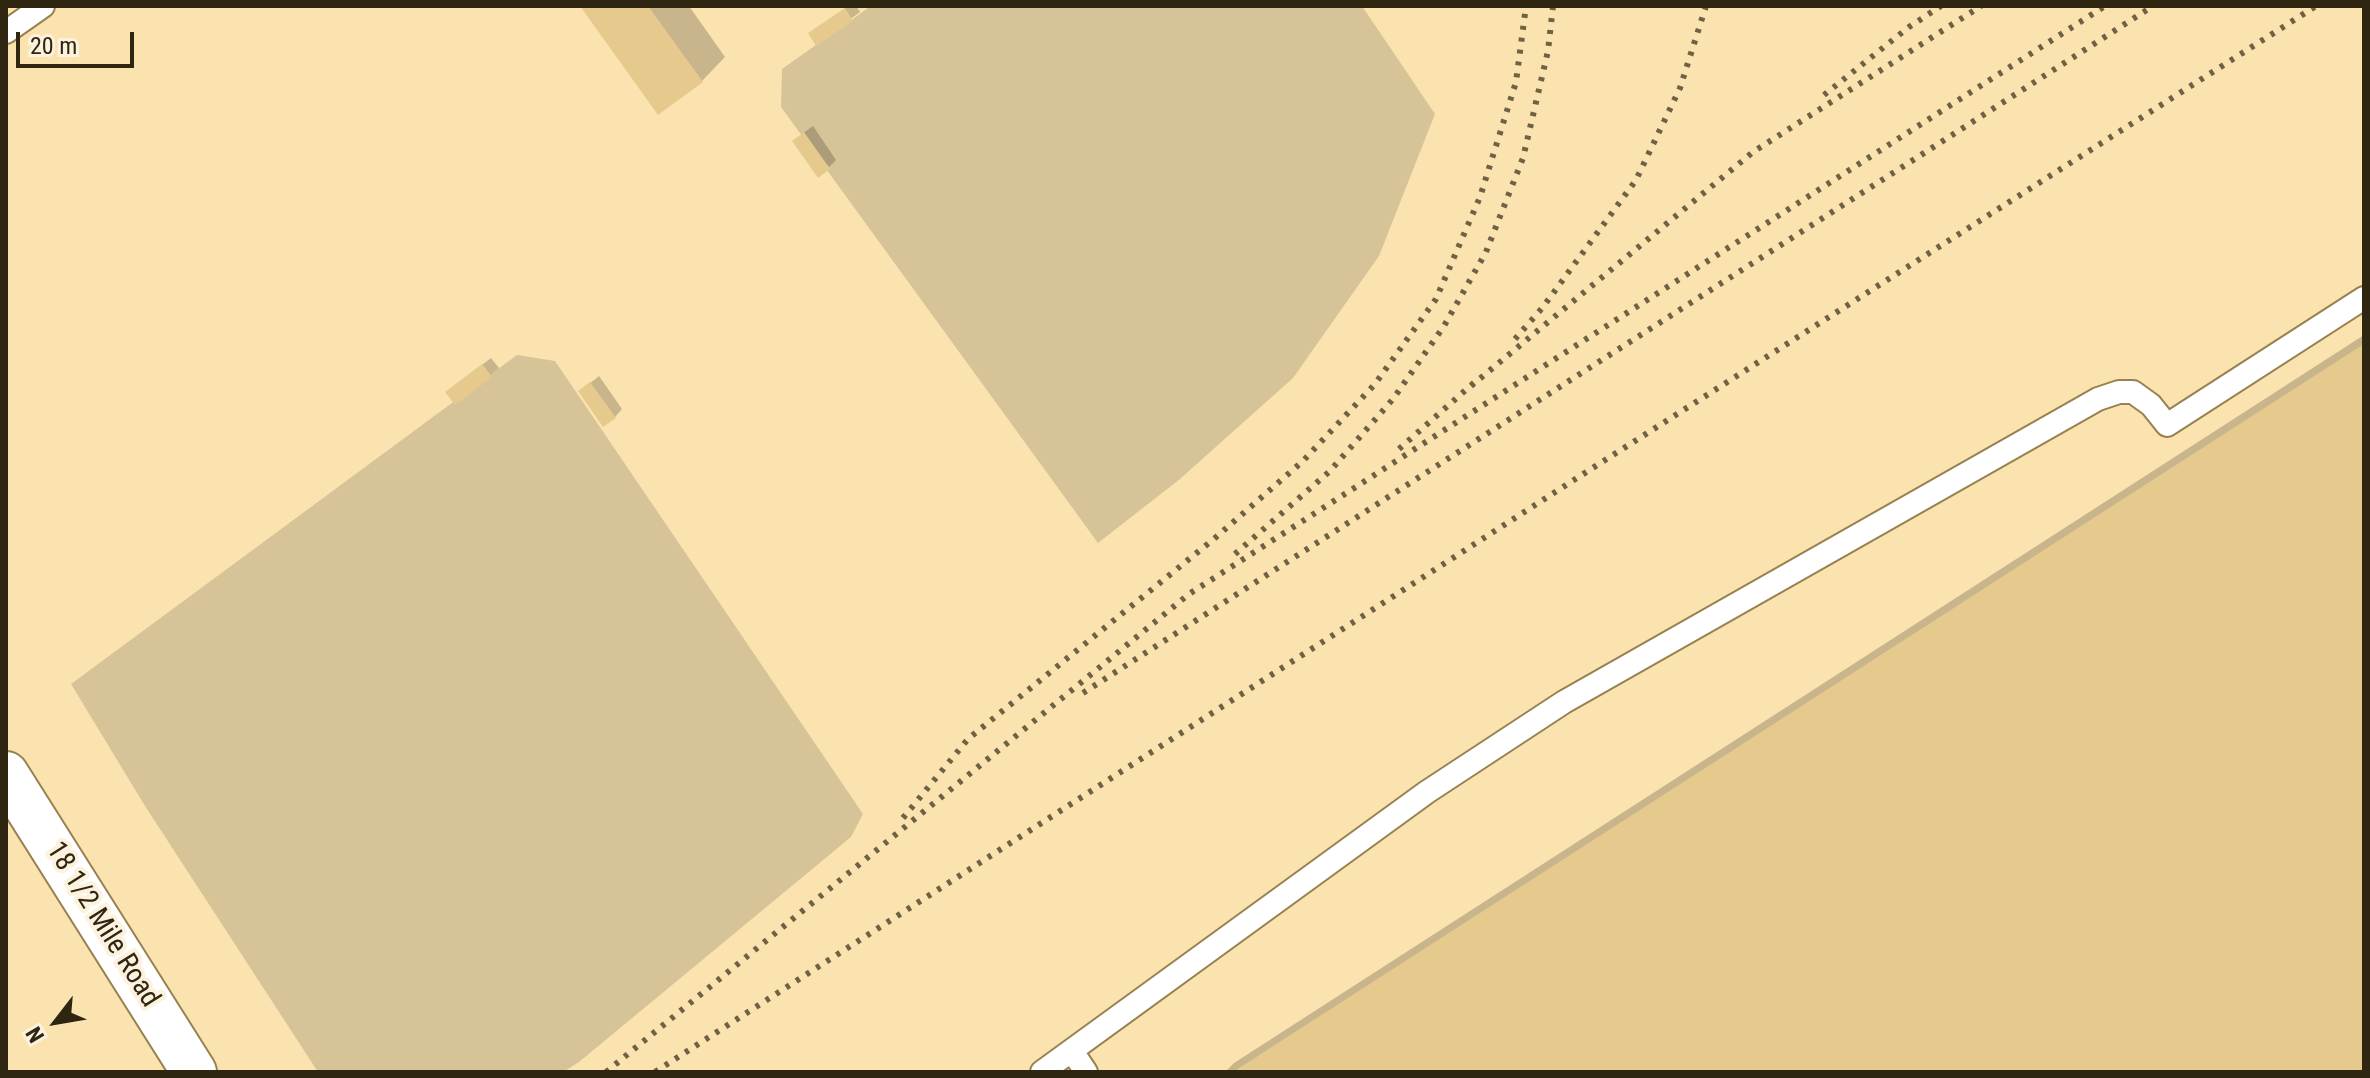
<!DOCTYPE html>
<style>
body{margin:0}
#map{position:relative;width:2370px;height:1078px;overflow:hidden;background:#fbe3b0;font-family:"Roboto Condensed",sans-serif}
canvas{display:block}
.frame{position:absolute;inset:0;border:8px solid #2f2612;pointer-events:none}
.north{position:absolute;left:16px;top:982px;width:80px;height:80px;-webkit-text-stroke:6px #fcf2de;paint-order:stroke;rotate:239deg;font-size:22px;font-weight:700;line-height:32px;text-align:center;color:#2f2612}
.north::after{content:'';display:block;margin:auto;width:28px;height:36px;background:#2f2612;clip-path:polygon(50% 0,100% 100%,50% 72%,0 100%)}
.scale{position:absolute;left:16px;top:32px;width:118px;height:36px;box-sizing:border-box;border:4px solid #2f2612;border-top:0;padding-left:10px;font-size:24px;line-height:28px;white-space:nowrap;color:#2f2612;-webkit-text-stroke:6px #fcf2de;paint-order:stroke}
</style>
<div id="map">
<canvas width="2370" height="1078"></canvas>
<div class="frame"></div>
<div class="north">N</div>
<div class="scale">20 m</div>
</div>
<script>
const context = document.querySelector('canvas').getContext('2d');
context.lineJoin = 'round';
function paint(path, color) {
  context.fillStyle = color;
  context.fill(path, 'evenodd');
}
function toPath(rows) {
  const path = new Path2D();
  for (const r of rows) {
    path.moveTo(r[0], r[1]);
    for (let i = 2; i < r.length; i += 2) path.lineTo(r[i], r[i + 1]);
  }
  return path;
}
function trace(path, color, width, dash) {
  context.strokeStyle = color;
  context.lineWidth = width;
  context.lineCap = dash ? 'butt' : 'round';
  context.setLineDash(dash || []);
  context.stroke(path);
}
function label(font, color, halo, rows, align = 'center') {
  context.font = font + ' "Roboto Condensed",sans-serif';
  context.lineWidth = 8;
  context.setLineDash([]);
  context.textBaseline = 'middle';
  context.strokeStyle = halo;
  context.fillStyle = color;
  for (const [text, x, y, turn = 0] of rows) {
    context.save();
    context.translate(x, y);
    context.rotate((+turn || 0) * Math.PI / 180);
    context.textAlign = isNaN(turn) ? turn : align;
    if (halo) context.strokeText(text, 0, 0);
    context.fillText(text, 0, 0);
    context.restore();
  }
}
const green = toPath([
 [871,6,1362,6,1435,114,1379,256,1293,378,1180,479,1098,543,781,107,782,69],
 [517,355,555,361,863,814,851,837,579,1062,563,1072,318,1072,145,806,71,684]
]);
const shadow = toPath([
 [583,6,689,6,725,57,702,81],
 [848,6,856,6,860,12,817,43,810,33],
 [813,126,836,160,829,167,802,134],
 [2364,335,2364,1072,1225,1072,1234,1063],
 [491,358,499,368,456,403,455,385],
 [599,376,622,409,615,417,580,391]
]);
const building = toPath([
 [580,6,648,6,703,82,658,115],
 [845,8,853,21,816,46,808,33],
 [804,132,830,169,818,178,792,141],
 [2364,344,2364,1072,1233,1072],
 [482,364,492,377,455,405,445,392],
 [590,382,616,418,603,427,578,391]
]);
const lane = toPath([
 [6,32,43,6],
 [1072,1051,1086,1072],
 [1042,1072,1427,792,1564,702,2098,399,2119,392,2133,392,2151,405,2167,425,2364,298]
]);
const secondary = toPath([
 [6,774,194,1072]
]);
const rail = toPath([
 [1824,95,1909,27,1941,6],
 [1515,339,1543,307,1636,180,1680,88,1706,6],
 [1471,386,1753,152,1981,6],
 [1399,449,1477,380],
 [1235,554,1330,471,1393,399,1444,326,1486,252,1523,158,1548,51,1553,6],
 [1083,693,2153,6],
 [903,818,968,739,1215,538,1303,461,1375,384,1436,299,1480,197,1516,82,1526,6],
 [606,1072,1189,594,2105,6],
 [655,1072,1577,478,2316,6]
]);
const streetNames = [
 ["18 1/2 Mile Road",102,925,58]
];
paint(green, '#d7c398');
paint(shadow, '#0003');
paint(building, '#e6ca8d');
trace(lane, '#978150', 26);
trace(secondary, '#978150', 48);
trace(lane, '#fff', 22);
trace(secondary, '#fff', 44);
trace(rail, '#6f6244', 6, [4, 8]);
label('28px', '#2f2612', '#fcf2de', streetNames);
</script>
